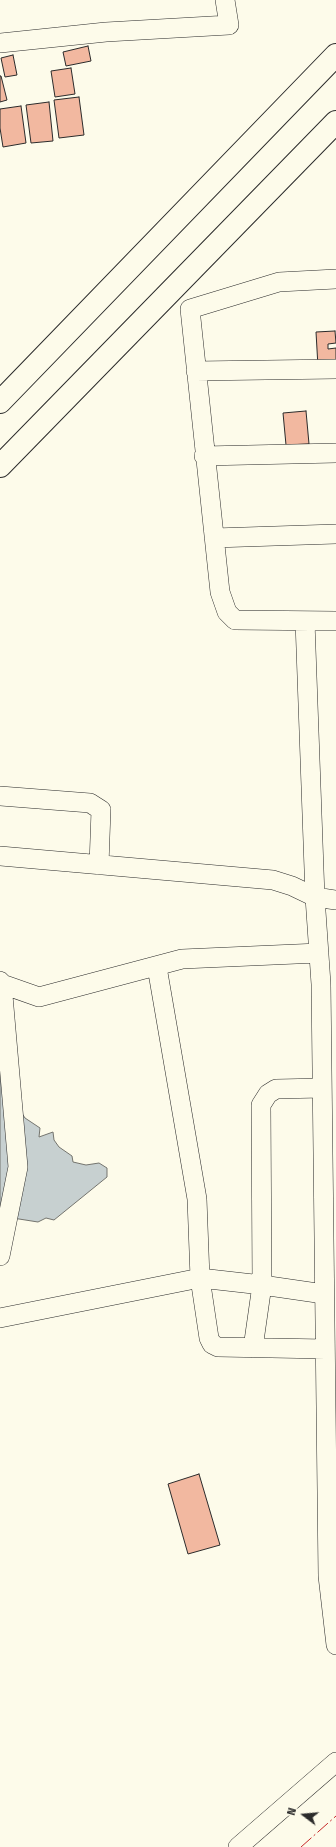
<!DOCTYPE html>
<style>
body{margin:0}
#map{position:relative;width:336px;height:1847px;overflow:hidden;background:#fdfbea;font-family:"Fira Sans",sans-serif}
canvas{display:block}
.north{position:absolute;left:284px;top:1795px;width:40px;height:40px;-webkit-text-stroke:3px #fdfbea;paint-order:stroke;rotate:286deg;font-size:11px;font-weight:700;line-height:16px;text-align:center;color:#2b2b2b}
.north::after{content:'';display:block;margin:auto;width:14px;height:18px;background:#2b2b2b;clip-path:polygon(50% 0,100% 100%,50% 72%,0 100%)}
</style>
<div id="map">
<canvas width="336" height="1847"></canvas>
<div class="north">N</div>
</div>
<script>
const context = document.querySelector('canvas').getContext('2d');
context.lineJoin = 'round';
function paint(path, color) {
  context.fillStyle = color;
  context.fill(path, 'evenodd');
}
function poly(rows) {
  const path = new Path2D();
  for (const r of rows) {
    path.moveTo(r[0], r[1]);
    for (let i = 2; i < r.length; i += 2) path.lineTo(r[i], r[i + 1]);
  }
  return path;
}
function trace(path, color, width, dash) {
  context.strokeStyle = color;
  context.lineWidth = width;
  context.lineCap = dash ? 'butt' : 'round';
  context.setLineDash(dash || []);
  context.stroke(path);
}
const water = poly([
 [0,1074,5,1078,17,1106,25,1118,40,1128,39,1137,53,1132,54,1140,59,1147,72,1156,73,1162,86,1165,99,1163,107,1168,107,1177,54,1220,46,1218,38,1222,0,1216,0,1074]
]);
paint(water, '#c7d0d0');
trace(water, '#74746e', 1);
const building = poly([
 [88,46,91,61,66,66,63,52,88,46],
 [13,55,17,75,5,77,1,58,13,55],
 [71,68,75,94,55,97,51,71,71,68],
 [0,76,1,76,7,100,0,102,0,76],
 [79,97,84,135,59,138,54,100,79,97],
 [49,102,53,141,31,143,26,105,49,102],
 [21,106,26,143,3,147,0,128,0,109,21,106],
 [335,331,336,343,328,344,328,349,336,348,336,366,318,367,316,332,335,331],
 [306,411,309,444,286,445,283,413,306,411],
 [199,1474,220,1545,188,1554,168,1484,199,1474]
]);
paint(building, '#f2b8a0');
trace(building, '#2b2b2b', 1);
const minor = poly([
 [0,43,106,32,229,25,225,0],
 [336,279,279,282,190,309,220,592,227,612,235,620,336,621],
 [196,371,336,369],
 [204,456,336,453],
 [214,538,336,534],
 [305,621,315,897,321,984,328,1576,336,1645],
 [0,796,90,803,101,810,99,865],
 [0,856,273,880,292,886,315,897,336,900],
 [157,967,197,1199,200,1278,209,1338,212,1344,218,1347,325,1349],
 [0,981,2,984,18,1167,0,1256],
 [2,984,39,997,182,959,319,953],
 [0,1318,200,1278,262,1285,324,1294],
 [253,1348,262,1285,261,1105,268,1094,276,1089,322,1088],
 [238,1847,336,1762]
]);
const primary = poly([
 [0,402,336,55],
 [0,466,336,122]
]);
trace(minor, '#2b2b2b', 20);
trace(primary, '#2b2b2b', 24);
trace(minor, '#fdfbea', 19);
trace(primary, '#fdfbea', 22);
trace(poly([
 [301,1847,336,1816]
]), '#c62828', 1, [14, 3, 2, 3]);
</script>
